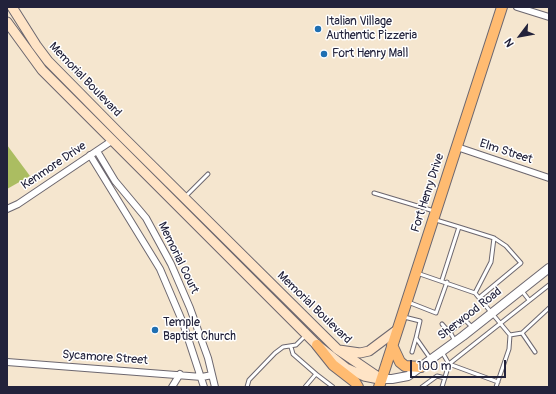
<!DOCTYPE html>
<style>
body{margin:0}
#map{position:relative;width:556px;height:394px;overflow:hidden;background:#f5e6cf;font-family:Pangolin,sans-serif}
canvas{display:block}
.frame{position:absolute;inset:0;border:8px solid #22223b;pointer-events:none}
.north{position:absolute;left:500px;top:16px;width:40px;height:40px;-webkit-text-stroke:3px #fff;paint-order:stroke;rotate:238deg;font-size:11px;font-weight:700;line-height:16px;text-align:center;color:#22223b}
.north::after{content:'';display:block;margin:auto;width:14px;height:18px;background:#22223b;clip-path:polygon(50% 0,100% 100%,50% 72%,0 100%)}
.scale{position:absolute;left:410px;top:360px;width:96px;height:18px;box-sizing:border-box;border:2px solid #22223b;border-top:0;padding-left:5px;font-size:12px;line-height:14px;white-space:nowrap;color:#22223b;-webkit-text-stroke:3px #fff;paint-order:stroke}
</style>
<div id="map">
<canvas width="556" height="394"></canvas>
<div class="frame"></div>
<div class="north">N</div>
<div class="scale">100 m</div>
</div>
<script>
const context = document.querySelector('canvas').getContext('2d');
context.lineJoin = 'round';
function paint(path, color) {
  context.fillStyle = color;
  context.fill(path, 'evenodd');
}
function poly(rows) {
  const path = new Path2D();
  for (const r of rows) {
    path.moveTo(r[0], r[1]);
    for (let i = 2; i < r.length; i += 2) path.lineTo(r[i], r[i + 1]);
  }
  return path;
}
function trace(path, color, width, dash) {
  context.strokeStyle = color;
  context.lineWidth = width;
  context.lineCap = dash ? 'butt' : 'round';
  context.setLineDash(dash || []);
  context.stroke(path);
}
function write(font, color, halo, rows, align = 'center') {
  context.font = font + ' Pangolin,sans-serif';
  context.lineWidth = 3;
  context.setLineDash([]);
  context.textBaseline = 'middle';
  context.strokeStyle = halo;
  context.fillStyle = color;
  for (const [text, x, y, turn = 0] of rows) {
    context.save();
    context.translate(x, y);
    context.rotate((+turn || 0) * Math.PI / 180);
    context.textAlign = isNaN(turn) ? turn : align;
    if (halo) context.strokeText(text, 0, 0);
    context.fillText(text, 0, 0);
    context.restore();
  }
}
paint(poly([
 [7,145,30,176,7,189]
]), '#abbd61');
const service = poly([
 [374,193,434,211],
 [185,197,208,174],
 [436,220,459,227],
 [417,273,475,293,510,335,509,349,496,387],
 [442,280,459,227,494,238,506,246,521,263,480,297],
 [522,291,529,300],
 [475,293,491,262,494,238],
 [408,302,436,313,447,282],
 [404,317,420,321,416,338,430,358],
 [442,324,449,332],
 [522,333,549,308],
 [510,335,522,333,535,352],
 [455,341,450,332,465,320,473,328],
 [291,347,293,354,316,374,305,387],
 [412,352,416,338],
 [316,374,333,387],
 [498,382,449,364,549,285],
 [247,387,249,380,275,353,283,347,296,345,306,335],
 [422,387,437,376,445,378],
 [442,387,449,364,442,352]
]);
const minor = poly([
 [517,7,549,17],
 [457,147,549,178],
 [97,151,115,181,146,218,171,264,190,308,208,358,215,387],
 [90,155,160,269,183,323,204,387],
 [7,209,18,204,113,140],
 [7,362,202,377,212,375],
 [172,387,180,374]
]);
const tertiary = poly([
 [381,379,392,379,408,376,463,336,549,268]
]);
const secondary = poly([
 [12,7,36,45,48,61,121,135,337,349,381,379],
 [7,22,42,70,317,345,346,368,364,376,379,379],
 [339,350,360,353,369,351,397,330]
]);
const primary = poly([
 [317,345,333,365,355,382,358,387],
 [392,345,400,362,405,366,421,367],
 [379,387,502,7]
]);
trace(service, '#6c676f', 5);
trace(minor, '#6c676f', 8);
trace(tertiary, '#6c676f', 10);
trace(secondary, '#6c676f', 11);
trace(primary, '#6c676f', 12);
trace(service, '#fff', 3);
trace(minor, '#fff', 6);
trace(tertiary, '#fff', 8);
trace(secondary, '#ffe4c6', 9);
trace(primary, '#ffbb71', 10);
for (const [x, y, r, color] of [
 [318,29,4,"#1f6fb2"],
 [324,54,4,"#1f6fb2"],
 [155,330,4,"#1f6fb2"]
]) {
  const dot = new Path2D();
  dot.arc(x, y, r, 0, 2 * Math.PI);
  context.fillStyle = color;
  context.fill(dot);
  trace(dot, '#fff', 1.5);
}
write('12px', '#22223b', '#fff', [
 ["Italian Village",326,22],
 ["Authentic Pizzeria",326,36],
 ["Fort Henry Mall",332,54],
 ["Temple",163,323],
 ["Baptist Church",163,337]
], 'left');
write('12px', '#22223b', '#fff', [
 ["Memorial Boulevard",85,80,46],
 ["Elm Street",506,152,18],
 ["Kenmore Drive",54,166,-34],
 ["Fort Henry Drive",428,193,-72],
 ["Memorial Court",178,258,64],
 ["Memorial Boulevard",314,308,44],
 ["Sherwood Road",470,314,-38],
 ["Sycamore Street",105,358,4]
]);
</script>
